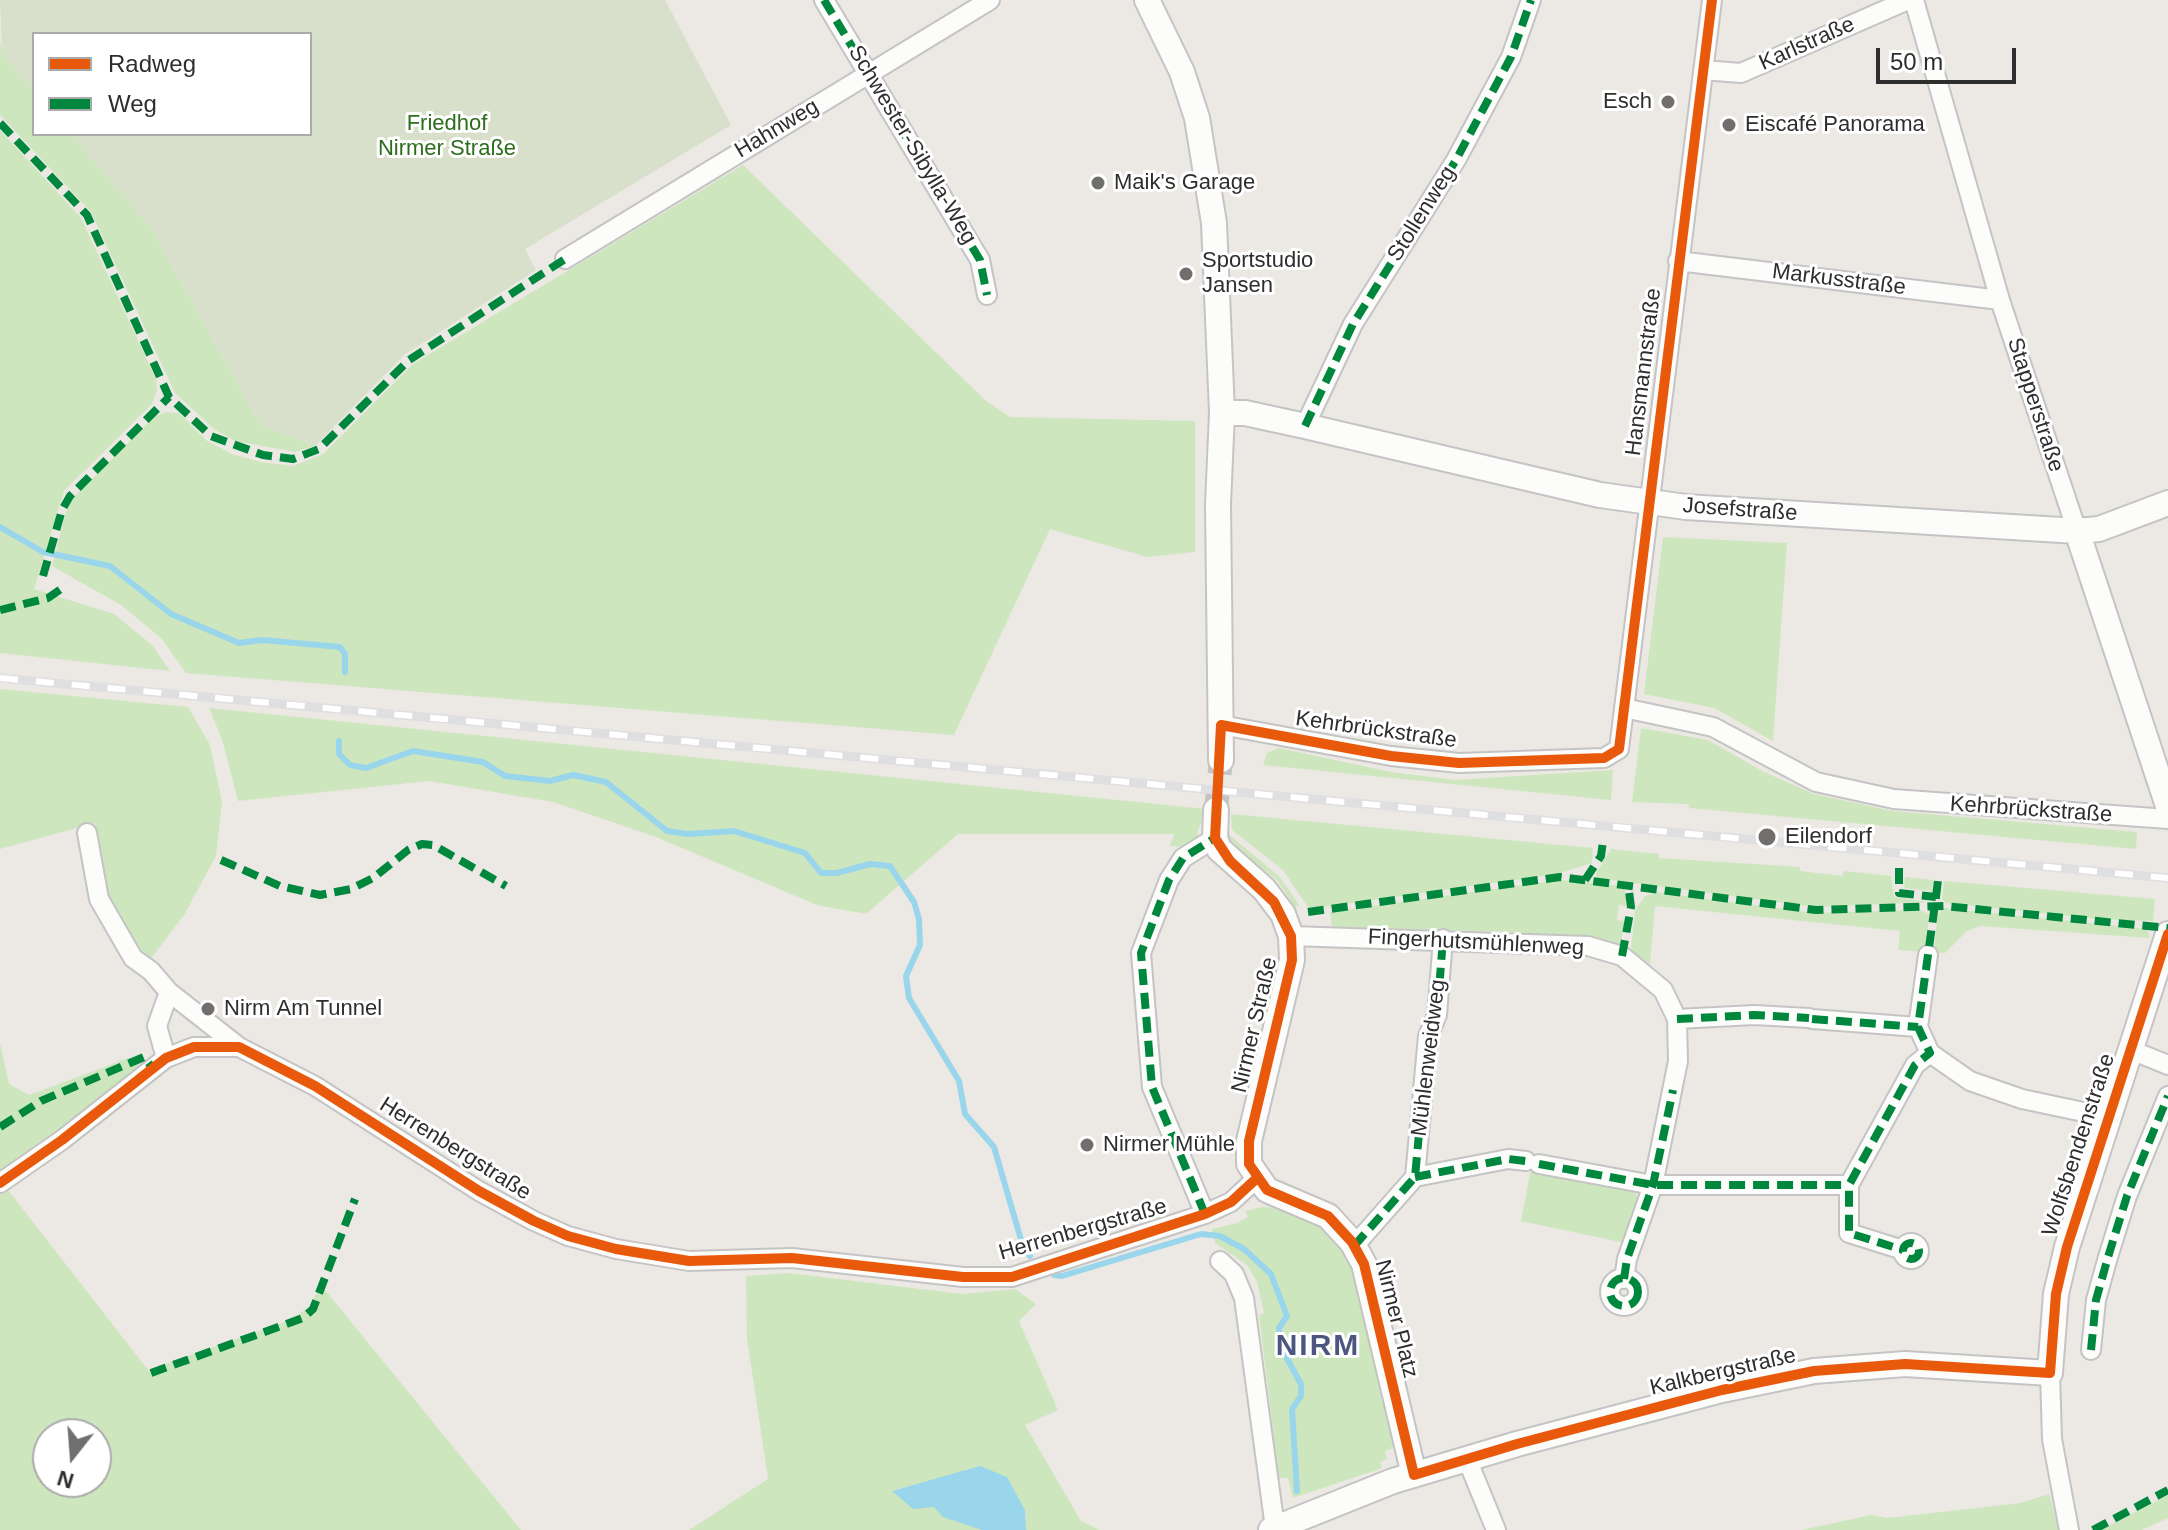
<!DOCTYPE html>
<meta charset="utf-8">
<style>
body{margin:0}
#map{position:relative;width:2168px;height:1530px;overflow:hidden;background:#ece8e4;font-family:Arial,sans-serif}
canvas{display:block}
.legend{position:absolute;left:32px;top:32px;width:280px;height:104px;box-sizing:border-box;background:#fff;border:2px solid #ababab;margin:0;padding:10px 14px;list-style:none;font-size:24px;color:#2e2e2e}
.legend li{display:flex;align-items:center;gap:16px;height:40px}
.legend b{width:40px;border:2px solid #ababab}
.north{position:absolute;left:32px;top:1418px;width:80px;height:80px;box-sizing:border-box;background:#fff;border:2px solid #ababab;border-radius:50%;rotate:197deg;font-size:22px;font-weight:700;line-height:32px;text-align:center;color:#2e2e2e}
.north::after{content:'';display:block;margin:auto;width:28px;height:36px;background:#706f6e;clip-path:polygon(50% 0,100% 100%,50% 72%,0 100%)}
.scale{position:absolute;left:1876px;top:48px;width:140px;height:36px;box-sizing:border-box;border:4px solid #2e2e2e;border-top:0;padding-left:10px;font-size:24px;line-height:28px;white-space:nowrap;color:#2e2e2e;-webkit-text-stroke:6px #fff;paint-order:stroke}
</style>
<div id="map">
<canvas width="2168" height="1530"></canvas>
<ul class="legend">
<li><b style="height:10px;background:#e8590c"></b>Radweg</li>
<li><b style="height:10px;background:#00873e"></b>Weg</li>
</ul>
<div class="north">N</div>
<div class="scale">50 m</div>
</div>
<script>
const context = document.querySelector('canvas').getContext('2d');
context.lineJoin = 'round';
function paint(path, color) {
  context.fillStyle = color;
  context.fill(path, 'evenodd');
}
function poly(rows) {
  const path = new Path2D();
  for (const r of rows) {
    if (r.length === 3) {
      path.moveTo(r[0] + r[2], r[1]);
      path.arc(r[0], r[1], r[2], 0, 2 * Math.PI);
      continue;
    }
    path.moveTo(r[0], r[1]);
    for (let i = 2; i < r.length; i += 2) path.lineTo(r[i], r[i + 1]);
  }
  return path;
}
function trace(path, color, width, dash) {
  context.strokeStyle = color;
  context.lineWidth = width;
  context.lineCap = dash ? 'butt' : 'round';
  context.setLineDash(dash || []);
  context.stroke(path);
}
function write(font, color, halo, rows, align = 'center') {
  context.font = font + ' Arial,sans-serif';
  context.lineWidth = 6;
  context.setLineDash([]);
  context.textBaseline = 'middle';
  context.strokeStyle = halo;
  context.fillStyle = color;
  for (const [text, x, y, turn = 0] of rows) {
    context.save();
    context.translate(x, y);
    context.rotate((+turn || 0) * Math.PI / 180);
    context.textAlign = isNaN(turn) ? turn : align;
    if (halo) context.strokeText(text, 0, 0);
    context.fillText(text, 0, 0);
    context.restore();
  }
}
paint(poly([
 [0,40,2,53,34,91,34,134,71,134,151,228,260,424,315,446,295,452,235,441,214,429,175,393,91,212,0,115],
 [0,130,81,218,156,379,157,390,152,404,64,491,34,589,114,614,152,645,170,671,0,653],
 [743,165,986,401,1010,417,1195,421,1195,552,1147,557,1050,529,954,735,186,673,162,639,121,605,52,566,66,512,74,497,155,416,167,412,179,413,207,441,232,454,261,462,293,466,323,454,413,364],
 [1663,537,1787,543,1773,741,1714,708,1644,694],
 [0,689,188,707,210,745,222,802,216,856,184,915,152,957,145,960,106,895,95,823,0,849],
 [209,708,1206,809,1205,815,1197,832,1199,839,1187,847,1170,846,1174,834,958,834,866,914,817,905,656,837,553,802,429,781,238,801,223,742],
 [1641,728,1708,740,1764,772,1814,794,1893,811,2137,832,2136,849,1689,808,1688,804,1632,802],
 [1279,748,1391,772,1455,780,1613,770,1611,800,1263,765,1267,753],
 [1231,814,1593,848,1592,863,1557,874,1309,909,1283,870,1232,830],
 [1226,832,1280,877,1299,905,1295,907,1277,880,1233,847],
 [1611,849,1659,854,1659,858,1800,867,1800,871,1842,876,1844,871,1891,876,1894,897,1929,902,1815,907,1597,878,1596,873],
 [1905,877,1933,880,1932,891,1904,888],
 [1560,880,1624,886,1627,906,1619,905,1617,920,1625,922,1620,945,1589,938,1513,932,1332,927,1330,912],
 [1944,881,2155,899,2153,921,2099,919,1946,903,1942,899],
 [1656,892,1814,913,1920,910,1929,914,1926,952,1898,950,1900,931,1655,906,1650,964,1631,951,1635,910,1645,896],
 [1943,908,2147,929,2150,938,1980,926,1967,931,1945,953,1934,953,1937,916],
 [0,1043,9,1084,29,1095,142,1053,141,1063,126,1080,0,1173],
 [1531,1169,1633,1190,1639,1199,1625,1243,1521,1221],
 [8,1190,148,1370,288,1321,311,1306,318,1288,325,1290,521,1530,0,1530,0,1194],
 [96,1434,96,1482,48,1482,48,1434],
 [1262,1207,1280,1208,1319,1225,1333,1236,1354,1268,1394,1448,1385,1451,1387,1459,1380,1462,1382,1468,1293,1498,1288,1478,1279,1478,1259,1315,1264,1313,1257,1282,1247,1265,1215,1243,1212,1229,1237,1223,1248,1217,1245,1211],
 [789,1273,962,1294,1015,1289,1036,1304,1019,1321,1058,1410,1025,1425,1081,1521,1100,1530,1026,1530,1025,1510,943,1478,893,1490,993,1530,689,1530,768,1479,747,1338,746,1276],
 [2049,1494,2059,1530,1802,1530,1871,1515,1887,1518,2021,1503],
 [2168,1495,2168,1518,2142,1530,2101,1530]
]), '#cee6be');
paint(poly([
 [0,0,665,0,731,125,525,249,536,270,404,355,315,446,260,424,151,228,71,134,310,134,310,34,34,34,34,91,2,53]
]), '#d8e0cc');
paint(poly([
 [980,1466,1007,1477,1025,1510,1026,1530,982,1530,943,1517,934,1507,913,1509,892,1491]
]), '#99d6ec');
trace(poly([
 [0,527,43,552,110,566,171,614,239,643,262,640,340,647,345,654,345,672],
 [339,741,339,754,350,765,366,768,413,751,483,762,505,776,550,781,573,775,606,782,667,831,688,834,734,831,805,853,821,873,837,873,870,864,890,866,914,902,919,919,920,945,906,976,909,998,959,1081,965,1114,994,1147,1024,1250,1030,1256],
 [1054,1275,1062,1276,1201,1234,1220,1236,1244,1249,1271,1274,1287,1316,1279,1328,1279,1344,1301,1384,1301,1396,1292,1409,1297,1491]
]), '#99d6ec', 6);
trace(poly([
 [1216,810,1221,760]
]), '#c6c3c0', 24, [24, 12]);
const street = poly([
 [824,0,980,260,987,295],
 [1914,0,2000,300,2077,531],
 [1703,70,1741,73,1908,0],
 [565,259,990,0],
 [1678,261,2000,300],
 [1305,426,1353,324,1456,160,1511,57,1531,0],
 [1624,708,1713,727,1816,782,1894,799,2168,819],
 [1221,725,1391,756,1459,763,1604,758,1619,749,1712,0],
 [87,833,99,899,133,958,151,971,169,992],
 [1291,936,1588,946,1622,956,1663,990,1677,1019,1678,1061,1653,1185,1627,1259,1624,1279],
 [1928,955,1918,1027,1930,1053,1970,1081,2022,1099,2107,1117],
 [1677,1019,1754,1015,1809,1018],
 [1812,1019,1918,1027],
 [2131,1050,2168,1065],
 [166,1058,157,1026,169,992,239,1047,315,1086,479,1191,534,1221,568,1236,616,1249,689,1261,792,1258,963,1277,1012,1277,1205,1214,1231,1202,1256,1179],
 [1539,1164,1653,1185,1849,1185],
 [1415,1177,1508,1159,1526,1161],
 [0,1183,62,1140,166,1058,194,1047,239,1047],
 [1205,1214,1152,1087,1141,953,1169,880,1183,858,1215,838],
 [1911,1251,8],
 [1354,1246,1415,1177,1428,1036,1437,1015,1443,939],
 [1903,1250,1849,1233,1849,1185,1915,1065,1930,1053],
 [1220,1261,1234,1274,1244,1298,1275,1528],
 [1624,1292,14],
 [2091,1350,2096,1300,2108,1257,2127,1196,2168,1096],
 [2050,1373,2052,1439,2069,1530],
 [1467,1459,1496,1530]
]);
const secondary = poly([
 [1147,0,1182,72,1197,118,1214,223,1222,413,1218,504,1221,760],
 [1222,413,1245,413,1305,426,1600,495,1686,507,2077,531,2099,529,2168,503],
 [2077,531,2168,806],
 [1216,810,1215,838,1219,849,1264,889,1283,914,1291,936,1292,960,1249,1141,1249,1164,1267,1190,1328,1216,1352,1242,1364,1264,1414,1475],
 [1271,1530,1393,1481,1517,1444,1722,1390,1814,1371,1905,1364,2050,1373,2056,1294,2067,1247,2168,934]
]);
trace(street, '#c5c4c5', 22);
trace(secondary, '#c5c4c5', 28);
trace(street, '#fcfcfb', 18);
trace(secondary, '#fcfcfb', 24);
const rail = poly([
 [0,678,2168,878]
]);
trace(rail, '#dfdfe1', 9);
trace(rail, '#fff', 6, [18]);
trace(poly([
 [824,0,980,260,987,295],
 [0,123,87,215,169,397,211,436,263,455,293,459,319,449,409,360,565,259],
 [1305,426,1353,324,1456,160,1511,57,1531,0],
 [43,576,62,510,70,496,169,397],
 [0,610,48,598,61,589],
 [221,860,280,886,320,895,351,889,373,878,408,850,422,844,433,845,506,886],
 [1899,868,1899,893,1936,897,1918,1027,1930,1053,1915,1065,1849,1185,1849,1233,1903,1250],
 [1585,880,1601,856,1603,841],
 [1936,897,1938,880],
 [1308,912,1560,877,1816,910,1944,906,2168,928],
 [1622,956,1631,907,1628,884],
 [1677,1019,1754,1015,1809,1018],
 [1812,1019,1918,1027],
 [0,1127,41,1101,144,1057,153,1069],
 [1539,1164,1653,1185,1849,1185],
 [1415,1177,1508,1159,1526,1161],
 [1205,1214,1152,1087,1141,953,1169,880,1183,858,1215,838],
 [1911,1251,8],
 [1354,1246,1415,1177,1428,1036,1437,1015,1443,939],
 [1624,1292,14],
 [1624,1279,1627,1259,1653,1185,1673,1090],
 [2091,1350,2096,1300,2108,1257,2127,1196,2168,1096],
 [151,1373,303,1318,313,1309,355,1199],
 [2093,1530,2168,1490]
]), '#00873e', 8, [16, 8]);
trace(poly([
 [1712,0,1619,749,1604,758,1459,763,1391,756,1221,725,1215,838,1230,861,1274,902,1291,936,1292,960,1249,1141,1249,1164,1267,1190,1328,1216,1352,1242,1364,1264,1414,1475,1517,1444,1722,1390,1814,1371,1905,1364,2050,1373,2056,1294,2067,1247,2168,934],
 [0,1183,62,1140,166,1058,194,1047,239,1047,315,1086,479,1191,534,1221,568,1236,616,1249,689,1261,792,1258,963,1277,1012,1277,1205,1214,1231,1202,1256,1179]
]), '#e8590c', 10);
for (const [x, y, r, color] of [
 [1668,102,8,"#706f6e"],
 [1729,125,8,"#706f6e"],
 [1098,183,8,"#706f6e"],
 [1186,274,8,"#706f6e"],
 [1767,837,10,"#706f6e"],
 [208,1009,8,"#706f6e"],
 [1087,1145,8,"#706f6e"]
]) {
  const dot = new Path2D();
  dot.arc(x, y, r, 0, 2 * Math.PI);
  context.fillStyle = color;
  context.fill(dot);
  trace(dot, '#fff', 3);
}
write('22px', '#2e2e2e', '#fff', [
 ["Karlstraße",1807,44,-24],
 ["Hahnweg",777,129,-31],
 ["Schwester-Sibylla-Weg",912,145,59],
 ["Stollenweg",1422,214,-58],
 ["Markusstraße",1839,280,7],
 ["Hansmannstraße",1644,372,-83],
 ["Stapperstraße",2035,405,72],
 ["Josefstraße",1740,510,4],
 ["Kehrbrückstraße",1376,730,8],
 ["Kehrbrückstraße",2031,810,4],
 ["Fingerhutsmühlenweg",1476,943,3],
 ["Nirmer Straße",1255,1025,-77],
 ["Mühlenweidweg",1429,1058,-83],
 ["Wolfsbendenstraße",2079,1145,-72],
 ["Herrenbergstraße",455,1149,32],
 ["Herrenbergstraße",1083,1230,-16],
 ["Nirmer Platz",1396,1319,76],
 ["Kalkbergstraße",1723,1372,-13]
]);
write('22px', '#2e2e2e', '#fff', [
 ["Esch",1652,102,"right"],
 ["Eiscafé Panorama",1745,125],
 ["Maik's Garage",1114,183],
 ["Sportstudio",1202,261],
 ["Jansen",1202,286],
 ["Eilendorf",1785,837],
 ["Nirm Am Tunnel",224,1009],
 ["Nirmer Mühle",1103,1145]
], 'left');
write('22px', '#2c6e1b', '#fff', [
 ["Friedhof",447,124],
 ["Nirmer Straße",447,149]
]);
context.letterSpacing = '2px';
write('bold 30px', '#4d5680', '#fff', [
 ["NIRM",1318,1347]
]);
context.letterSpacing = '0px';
</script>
